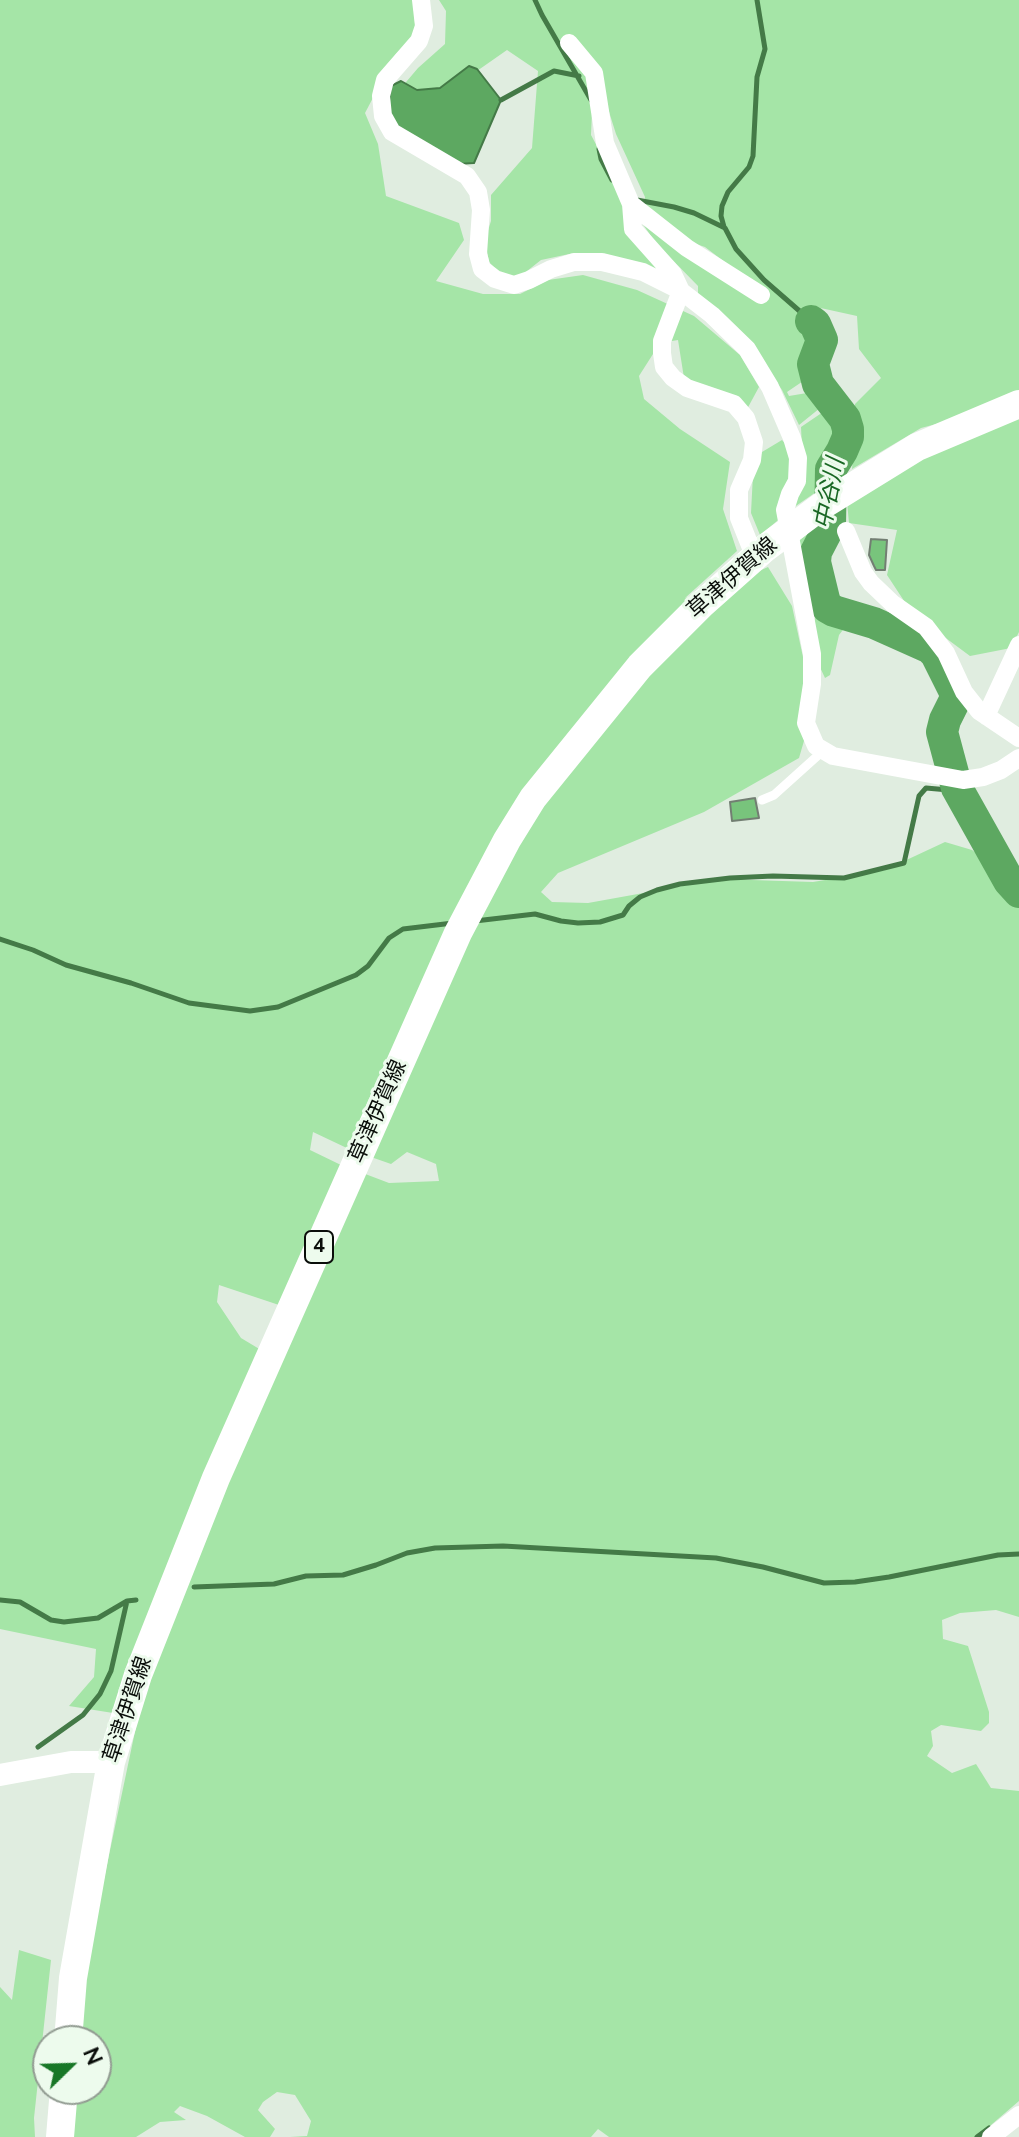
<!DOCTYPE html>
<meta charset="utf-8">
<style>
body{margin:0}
#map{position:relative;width:1019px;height:2137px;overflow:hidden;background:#e0ede0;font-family:"Nunito Sans",sans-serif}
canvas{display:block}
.north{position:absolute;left:32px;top:2025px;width:80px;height:80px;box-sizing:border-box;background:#edfbed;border:2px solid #929c92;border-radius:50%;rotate:67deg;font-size:22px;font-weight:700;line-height:32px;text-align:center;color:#0a0e0a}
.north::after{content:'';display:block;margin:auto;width:28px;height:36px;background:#187727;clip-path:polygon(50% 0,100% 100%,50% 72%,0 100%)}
</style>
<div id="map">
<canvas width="1019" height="2137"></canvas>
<div class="north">N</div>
</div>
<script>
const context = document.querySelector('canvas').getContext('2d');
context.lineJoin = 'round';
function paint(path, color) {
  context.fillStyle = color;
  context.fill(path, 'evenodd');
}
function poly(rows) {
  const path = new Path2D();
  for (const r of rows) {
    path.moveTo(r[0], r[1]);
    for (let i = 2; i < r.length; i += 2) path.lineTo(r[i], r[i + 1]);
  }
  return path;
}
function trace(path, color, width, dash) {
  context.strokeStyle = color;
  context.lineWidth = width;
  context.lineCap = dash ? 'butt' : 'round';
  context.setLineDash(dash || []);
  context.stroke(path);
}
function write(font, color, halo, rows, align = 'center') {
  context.font = font + ' "Nunito Sans","Noto Sans JP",sans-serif';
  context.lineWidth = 6;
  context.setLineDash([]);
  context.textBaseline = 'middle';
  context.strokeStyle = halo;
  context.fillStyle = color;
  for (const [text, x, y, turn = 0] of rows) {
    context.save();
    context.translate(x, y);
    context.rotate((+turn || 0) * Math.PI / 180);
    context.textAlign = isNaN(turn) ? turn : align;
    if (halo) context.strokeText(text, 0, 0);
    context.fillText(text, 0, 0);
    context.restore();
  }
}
paint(poly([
 [0,0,413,0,416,35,396,54,365,113,378,144,386,196,459,223,464,240,436,281,483,294,520,294,548,280,583,275,637,290,694,316,740,355,759,387,746,411,684,378,678,340,660,343,639,376,644,399,680,429,730,462,723,509,737,551,685,598,730,584,768,567,792,606,806,671,806,734,799,758,704,812,558,873,541,892,552,902,588,903,721,879,813,882,885,870,945,842,972,850,1019,886,1019,1617,996,1610,960,1613,942,1620,943,1639,968,1646,989,1712,989,1723,981,1731,941,1725,931,1731,933,1746,927,1756,952,1773,976,1764,991,1788,1019,1791,1019,2101,977,2137,609,2137,598,2129,591,2137,290,2137,307,2136,311,2121,295,2095,277,2092,263,2102,258,2110,275,2129,270,2137,245,2137,207,2116,180,2106,174,2112,186,2120,160,2122,136,2137,72,2137,74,2089,96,2089,96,2041,77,2041,80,1993,137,1722,113,1713,69,1706,94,1677,96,1649,0,1629],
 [313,1132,351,1150,391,1164,407,1152,436,1164,439,1181,389,1183,360,1172,261,1350,241,1338,217,1302,219,1285,279,1305,341,1165,310,1150],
 [439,0,1019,0,1019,632,1011,648,970,656,912,613,887,575,897,530,849,523,847,502,963,417,921,428,852,469,855,434,855,404,881,378,859,349,857,316,816,307,820,343,810,349,815,373,787,392,789,396,819,391,825,404,799,425,782,390,750,342,698,298,698,286,655,242,636,214,764,292,705,247,675,237,644,208,645,197,616,134,594,64,591,135,668,279,604,254,574,253,541,260,522,275,505,279,489,262,485,240,491,221,491,195,532,148,538,71,507,50,434,101,401,88,418,68,445,44,446,11],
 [826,410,832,423,837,448,829,463,822,488,790,510,803,471,801,427],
 [782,440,791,450,792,470,786,490,778,503,782,517,760,535,751,513,753,474,762,452],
 [821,523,823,574,830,603,849,622,839,635,830,675,825,678,818,663,813,628,816,612,805,583,795,544],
 [19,1950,51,1960,34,2118,35,2137,0,2137,0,1987,12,2000]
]), '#a5e5a7');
const water = poly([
 [469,66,477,69,501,100,474,163,457,164,395,126,387,116,391,86,401,81,417,90,440,88,469,66]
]);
paint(water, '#5da861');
trace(water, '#447a47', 2);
trace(poly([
 [535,0,542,15,591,100],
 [501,100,554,71,579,76],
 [599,149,601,159,612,180],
 [637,200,674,207,694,213,725,228,736,249,764,280,811,321],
 [724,227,721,216,722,206,728,192,749,167,753,156,757,77,765,49,757,0],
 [475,921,535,914,561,921,578,923,600,922,623,915,629,906,640,897,657,890,680,884,730,878,773,876,844,878,904,863,919,796,926,788,960,791],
 [0,939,33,950,66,965,131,983,189,1003,250,1011,278,1007,356,975,368,966,389,938,403,929,453,923],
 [194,1587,274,1584,306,1576,343,1575,376,1565,407,1553,435,1548,503,1546,716,1558,763,1567,824,1583,855,1582,889,1577,998,1555,1019,1554],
 [0,1600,20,1602,51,1620,64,1622,98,1618,127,1601,136,1600],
 [38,1747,83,1715,100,1694,111,1671,127,1601],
 [977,2137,989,2128]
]), '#447a47', 5);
trace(poly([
 [811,321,815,324,822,340,813,364,818,384,845,419,848,429,848,437,842,451,831,469,830,525,816,552,815,562,824,599,827,607,834,611,874,623,930,648,936,654,957,696,945,720,942,732,957,788,1009,881,1019,892]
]), '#5da861', 32);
const building = poly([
 [871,539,887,540,885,570,876,570,874,566,869,555,871,539],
 [755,798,759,818,732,821,730,802,755,798]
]);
paint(building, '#78c47c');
trace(building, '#727e72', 2);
trace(poly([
 [762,800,774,795,824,750]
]), '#fff', 9);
trace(poly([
 [421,0,424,26,419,41,385,80,381,96,383,116,392,132,467,176,478,192,481,210,478,254,482,269,495,279,514,285,529,280,551,269,574,262,602,262,643,272,681,291,712,315,747,349,770,387,792,438,798,458,797,481,790,494,785,510,812,654,812,684,806,723,816,746,833,756,963,780,983,777,1001,770,1019,758],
 [569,43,594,73,605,143,631,204,633,229,673,274,681,291,662,341,662,353,664,367,673,378,687,388,734,404,746,418,754,442,752,460,739,490,739,518,755,558],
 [631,204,687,248,761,295],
 [846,531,863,572,871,583,893,604,926,627,946,653,964,692,979,711,1019,738],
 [986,716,1019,645],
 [991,2137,1019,2115]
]), '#fff', 18);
trace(poly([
 [0,1775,71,1762,111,1762]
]), '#fff', 22);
trace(poly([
 [68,2041,73,1978,111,1762,138,1675,216,1478,458,933,507,840,533,798,640,666,701,605,764,549,823,505,917,447,1019,404],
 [60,2137,64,2089]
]), '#fff', 28);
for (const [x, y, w] of [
 [319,1247,28]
]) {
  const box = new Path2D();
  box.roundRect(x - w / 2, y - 16, w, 32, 6);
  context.fillStyle = '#edfbed';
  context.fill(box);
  trace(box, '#0a0e0a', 2);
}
write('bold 20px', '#0a0e0a', null, [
 ["4",319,1247]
]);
write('22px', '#0a0e0a', '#edfbed', [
 ["草津伊賀線",733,579,-41],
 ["草津伊賀線",379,1112,-66],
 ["草津伊賀線",129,1710,-72]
]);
write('italic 24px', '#1a6825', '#edfbed', [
 ["中谷川",831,494,-79]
]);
</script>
